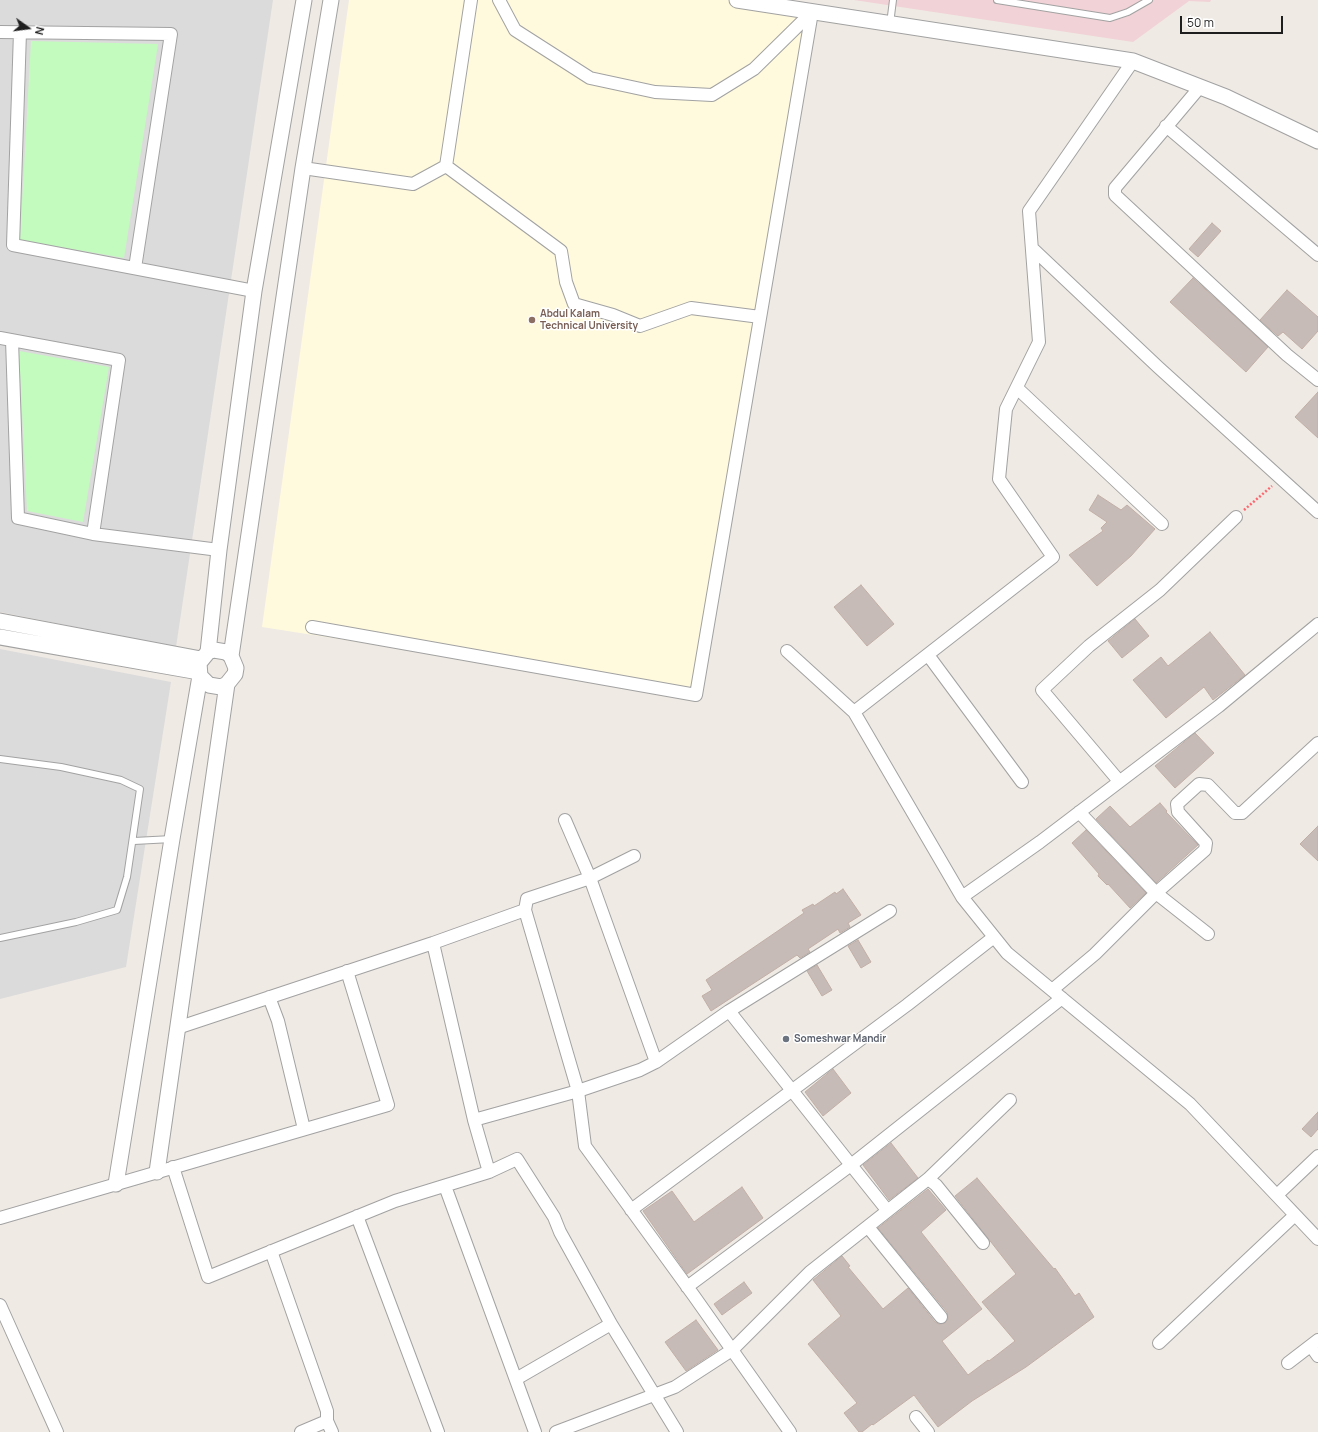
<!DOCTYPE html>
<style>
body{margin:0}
#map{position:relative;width:1318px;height:1432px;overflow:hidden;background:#efeae4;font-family:Manrope,sans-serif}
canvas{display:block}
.north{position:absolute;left:8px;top:8px;width:40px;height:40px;-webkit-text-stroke:3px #fff;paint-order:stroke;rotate:104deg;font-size:11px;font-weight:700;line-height:16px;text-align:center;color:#1e1e1e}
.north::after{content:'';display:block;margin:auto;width:14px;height:18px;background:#1e1e1e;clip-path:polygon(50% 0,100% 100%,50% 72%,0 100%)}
.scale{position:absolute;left:1180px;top:16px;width:103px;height:18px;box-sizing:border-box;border:2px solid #1e1e1e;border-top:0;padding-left:5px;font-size:12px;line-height:14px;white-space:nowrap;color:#1e1e1e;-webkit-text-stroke:3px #fff;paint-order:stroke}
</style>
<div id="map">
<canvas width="1318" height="1432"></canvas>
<div class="north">N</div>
<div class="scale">50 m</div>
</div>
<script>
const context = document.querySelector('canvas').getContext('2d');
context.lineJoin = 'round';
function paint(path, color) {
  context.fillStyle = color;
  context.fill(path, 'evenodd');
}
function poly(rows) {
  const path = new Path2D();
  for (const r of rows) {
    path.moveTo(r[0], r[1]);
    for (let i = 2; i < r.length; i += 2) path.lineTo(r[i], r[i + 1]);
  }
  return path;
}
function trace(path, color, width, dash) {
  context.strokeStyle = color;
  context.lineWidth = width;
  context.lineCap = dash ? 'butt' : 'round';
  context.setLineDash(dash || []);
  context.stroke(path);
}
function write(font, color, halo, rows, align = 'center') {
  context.font = font + ' Manrope,sans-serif';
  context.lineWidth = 3;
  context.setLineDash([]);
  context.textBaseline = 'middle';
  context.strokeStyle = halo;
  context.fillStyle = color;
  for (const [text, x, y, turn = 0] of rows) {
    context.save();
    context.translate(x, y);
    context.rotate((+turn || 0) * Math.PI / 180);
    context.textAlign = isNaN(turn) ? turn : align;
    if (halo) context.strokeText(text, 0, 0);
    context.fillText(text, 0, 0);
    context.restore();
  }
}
paint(poly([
 [0,0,273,0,176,647,0,612],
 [0,649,171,682,126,967,0,999]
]), '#dcdbdb');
paint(poly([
 [854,0,1211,0,1210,2,1189,1,1133,42]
]), '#f1d2d6');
paint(poly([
 [349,0,740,0,812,12,696,695,262,627]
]), '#fffadd');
paint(poly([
 [31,41,158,44,124,258,20,240],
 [19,351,109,367,83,522,27,511]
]), '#c3fbbf');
const building = poly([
 [1212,223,1221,231,1198,257,1189,249,1212,223],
 [1193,278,1268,347,1246,372,1170,302,1193,278],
 [1287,290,1318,317,1318,331,1302,349,1283,332,1278,336,1260,320,1287,290],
 [1318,392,1318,438,1295,417,1318,392],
 [1098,495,1121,510,1127,505,1155,529,1131,556,1097,586,1069,555,1103,531,1101,528,1107,522,1089,510,1098,495],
 [861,585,894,624,867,646,834,607,861,585],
 [1135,619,1149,636,1122,658,1108,641,1135,619],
 [1210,632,1245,675,1213,700,1204,687,1166,718,1133,680,1161,657,1168,666,1210,632],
 [1195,733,1214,753,1175,788,1155,766,1195,733],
 [1160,803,1167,811,1166,812,1198,845,1156,883,1096,819,1110,806,1130,827,1160,803],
 [1318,826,1318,861,1300,844,1318,826],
 [1086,830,1146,893,1130,908,1108,884,1107,885,1098,876,1099,874,1072,843,1086,830],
 [843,889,861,915,848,923,850,927,840,933,838,929,808,949,810,952,800,958,797,955,711,1011,702,996,712,990,706,980,804,913,802,910,813,904,814,906,835,892,836,894,843,889],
 [858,940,871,962,861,968,848,946,858,940],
 [817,965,832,990,822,996,807,971,817,965],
 [833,1069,851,1093,823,1116,805,1092,833,1069],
 [1318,1112,1318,1129,1311,1137,1302,1129,1318,1112],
 [891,1143,918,1178,889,1200,863,1165,891,1143],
 [977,1178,1054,1269,1055,1268,1075,1296,1079,1293,1094,1317,1026,1367,972,1401,938,1427,914,1395,873,1425,872,1424,862,1432,859,1432,844,1413,857,1403,808,1344,841,1316,813,1280,842,1256,850,1266,848,1267,883,1309,908,1288,935,1322,939,1324,945,1323,948,1319,947,1312,878,1228,928,1189,946,1210,921,1232,982,1309,942,1341,968,1375,988,1360,989,1361,1015,1341,982,1302,1016,1274,955,1196,977,1178],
 [742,1187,763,1218,687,1274,643,1211,672,1191,694,1222,742,1187],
 [744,1282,752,1293,722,1315,714,1304,744,1282],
 [696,1320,718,1350,686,1371,665,1342,696,1320]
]);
paint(building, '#c7bbb7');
trace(building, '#c1aea6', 1);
const service = poly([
 [997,0,1110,18,1128,12,1149,0],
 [890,24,893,0],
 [0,759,61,767,121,780,140,789,127,877,117,910,76,922,0,938],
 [134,841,172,839]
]);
const minor = poly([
 [499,0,515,30,590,78,655,92,712,95,754,69,812,12],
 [0,32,171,34,135,268],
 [20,32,13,245,254,291],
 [1133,61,1029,211,1039,342,1006,409,999,479,1053,557,854,712,962,897,1007,953,1190,1104,1318,1239],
 [1200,87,1115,188,1115,195,1287,355,1318,380],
 [1166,126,1318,255],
 [446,166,471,0],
 [303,168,413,184,446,166,561,251,566,282,574,304,613,315,640,326,691,308,760,317],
 [1032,248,1158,367,1318,512],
 [0,338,119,360,93,534],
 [12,340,18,518,93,534,219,550],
 [1017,388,1162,524],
 [312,627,696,695,812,12],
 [787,651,854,712],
 [928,655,1022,782],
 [1119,781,1042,690,1089,646,1160,590,1236,517],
 [1079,812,1156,893,1208,934],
 [565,820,590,878,634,856],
 [962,897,1040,842,1219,706,1318,624],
 [433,943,474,1120],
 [1052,990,1095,954,1156,893,1205,850,1206,843,1178,812,1177,804,1199,784,1208,785,1235,813,1242,813,1318,743],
 [269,997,278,1021,304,1129],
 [177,1028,433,943,525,910],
 [656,1062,590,878,527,899,525,910,578,1091,585,1146,694,1296,790,1432],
 [173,1167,208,1277,395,1201,489,1172,517,1159,554,1217,560,1232,611,1324,677,1432],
 [489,1172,474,1120,578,1091,640,1070,656,1062,729,1011,890,911],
 [928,1179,936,1185,983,1243],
 [445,1186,535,1432],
 [1277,1195,1318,1156],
 [631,1210,907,1005,994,937],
 [887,1210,851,1165,1062,998],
 [357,1216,438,1432],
 [0,1218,388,1105,347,971],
 [868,1227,941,1317],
 [271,1251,327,1411,327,1421,332,1432],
 [687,1287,851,1165,729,1011],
 [0,1305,57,1432],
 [1159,1343,1295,1215],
 [1311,1346,1318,1356],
 [1288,1363,1318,1340],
 [516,1379,611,1324],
 [916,1417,928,1432],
 [301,1432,327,1421],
 [556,1432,675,1387,732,1350,810,1272,928,1179,1010,1100]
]);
const tertiary = poly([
 [737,0,1133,61,1226,97,1318,141],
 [0,621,201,659],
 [0,637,199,672],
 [208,652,219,550,254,291,304,0],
 [231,656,303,168,331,0],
 [157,1172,227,684,235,674,236,668,231,656,226,652,214,650,208,652,199,663,200,676,209,685,221,687,227,684],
 [116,1184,172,839,200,676]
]);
trace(service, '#a2a2a2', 8);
trace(minor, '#a2a2a2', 14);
trace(tertiary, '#a2a2a2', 17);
trace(poly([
 [1244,510,1272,486]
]), '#fd666e', 2.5, [2, 2]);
trace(service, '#fff', 6);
trace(minor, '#fff', 12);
trace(tertiary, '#fff', 15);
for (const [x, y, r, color] of [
 [532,320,4,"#8d6e63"],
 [786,1039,4,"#6b7280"]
]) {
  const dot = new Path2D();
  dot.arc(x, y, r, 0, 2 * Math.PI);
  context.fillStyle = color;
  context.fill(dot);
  trace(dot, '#fff', 1.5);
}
write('bold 10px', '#785e54', '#fff', [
 ["Abdul Kalam",540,314],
 ["Technical University",540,326]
], 'left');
write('bold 10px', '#5b616d', '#fff', [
 ["Someshwar Mandir",794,1039]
], 'left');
</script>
